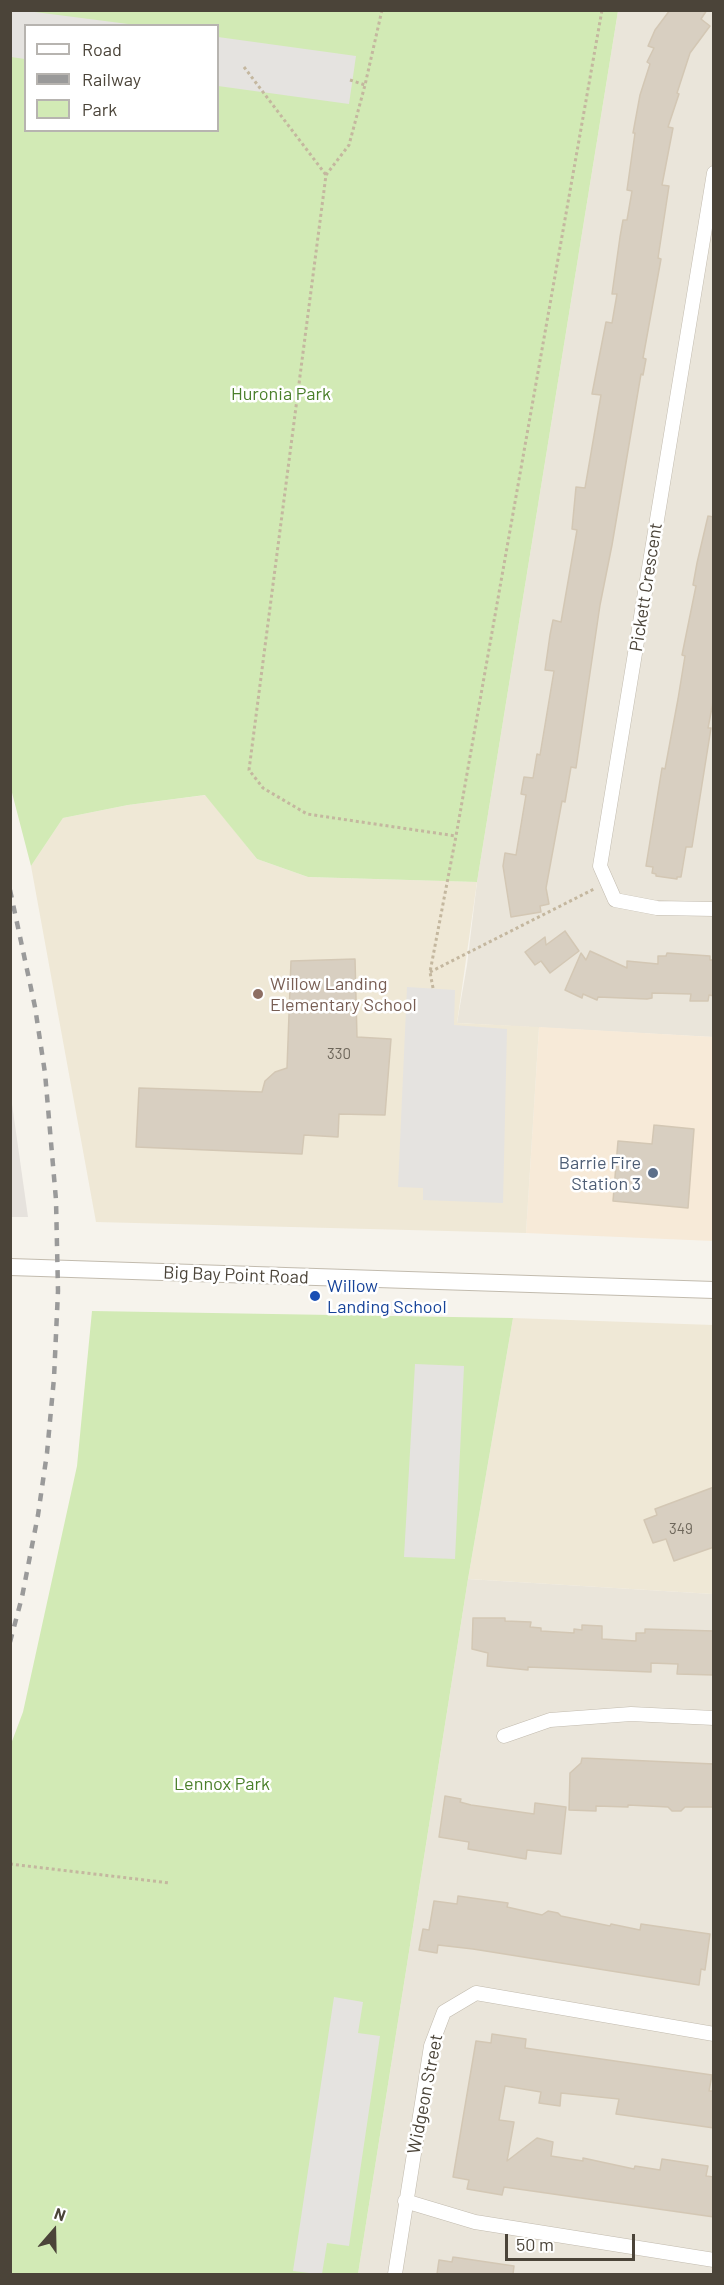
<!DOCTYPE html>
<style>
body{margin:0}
#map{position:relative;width:724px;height:2285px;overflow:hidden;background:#f6f3ec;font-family:Barlow,sans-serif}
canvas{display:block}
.frame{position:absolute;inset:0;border:12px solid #4b4439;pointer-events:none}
.legend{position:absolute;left:24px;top:24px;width:195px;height:108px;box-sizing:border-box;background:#fff;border:2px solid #b7b4b0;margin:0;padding:8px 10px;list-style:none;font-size:18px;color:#4b4439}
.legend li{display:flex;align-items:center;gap:12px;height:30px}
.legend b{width:30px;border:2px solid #b7b4b0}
.north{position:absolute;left:24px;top:2201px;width:60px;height:60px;-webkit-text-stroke:4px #fff;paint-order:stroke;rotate:20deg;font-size:16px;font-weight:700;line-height:24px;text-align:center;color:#4b4439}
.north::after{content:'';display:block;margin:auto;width:21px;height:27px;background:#4b4439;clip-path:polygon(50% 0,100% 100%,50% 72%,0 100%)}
.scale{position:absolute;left:505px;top:2234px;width:130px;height:27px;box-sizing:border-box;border:3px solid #4b4439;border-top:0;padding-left:8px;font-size:18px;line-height:21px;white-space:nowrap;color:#4b4439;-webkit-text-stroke:4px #fff;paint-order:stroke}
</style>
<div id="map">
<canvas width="724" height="2285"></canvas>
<div class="frame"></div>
<ul class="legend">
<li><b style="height:8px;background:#fff"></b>Road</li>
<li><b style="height:8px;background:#9a9a9a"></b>Railway</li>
<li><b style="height:16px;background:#d2eab5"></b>Park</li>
</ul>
<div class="north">N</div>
<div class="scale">50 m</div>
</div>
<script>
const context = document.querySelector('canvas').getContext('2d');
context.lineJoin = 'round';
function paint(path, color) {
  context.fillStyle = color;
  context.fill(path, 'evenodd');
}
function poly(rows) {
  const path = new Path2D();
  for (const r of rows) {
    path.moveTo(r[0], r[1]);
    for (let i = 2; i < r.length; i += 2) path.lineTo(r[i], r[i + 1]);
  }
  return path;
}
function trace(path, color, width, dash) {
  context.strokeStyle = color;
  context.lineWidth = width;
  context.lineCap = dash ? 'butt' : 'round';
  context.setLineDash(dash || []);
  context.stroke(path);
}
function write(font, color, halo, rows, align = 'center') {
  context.font = font + ' Barlow,sans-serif';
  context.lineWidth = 5;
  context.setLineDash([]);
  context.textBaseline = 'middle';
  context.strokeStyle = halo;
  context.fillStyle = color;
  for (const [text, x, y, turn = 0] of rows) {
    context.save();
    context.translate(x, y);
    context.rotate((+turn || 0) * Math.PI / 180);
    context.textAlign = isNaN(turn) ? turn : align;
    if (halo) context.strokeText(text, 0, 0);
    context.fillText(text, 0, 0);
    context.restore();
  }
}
paint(poly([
 [618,11,713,11,713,1037,457,1023,467,965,477,882],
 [468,1579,713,1594,713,2274,358,2274]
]), '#eae5da');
paint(poly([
 [539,1027,713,1037,713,1241,526,1233]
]), '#f7ead8');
paint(poly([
 [10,1097,11,1097,28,1217,11,1217]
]), '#e6e2dd');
paint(poly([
 [206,795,257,859,308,877,477,882,457,1023,539,1027,526,1233,96,1222,31,866,63,818,128,805],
 [513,1318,713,1325,713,1594,468,1579]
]), '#efe8d6');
paint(poly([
 [10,11,618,11,477,882,308,877,257,859,205,795,128,805,63,818,31,866,10,785],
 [26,26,218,26,218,130,26,130],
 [92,1311,513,1318,468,1579,358,2274,11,2274,11,1744,23,1712,77,1466]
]), '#d2eab5');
paint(poly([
 [11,10,27,11,136,25,26,26,25,59,11,57],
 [218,37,356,56,349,104,218,86],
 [407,987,455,990,454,1025,507,1029,503,1203,423,1200,423,1188,398,1187],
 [415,1364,464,1366,455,1559,404,1557],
 [334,1997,363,2002,358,2033,380,2036,349,2246,327,2243,322,2274,317,2274,293,2271]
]), '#e5e3e0');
const building = poly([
 [670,10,707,10,701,19,710,26,690,53,677,93,679,94,668,127,673,128,662,185,669,186,658,258,661,259,643,358,646,359,643,375,641,374,612,545,600,605,576,768,571,767,565,802,562,801,546,888,549,904,540,906,541,912,511,917,503,866,505,853,516,855,526,795,521,794,524,777,533,778,537,754,540,755,554,671,545,670,550,635,553,620,561,622,577,530,572,529,576,487,585,488,601,395,592,394,606,322,612,323,617,294,612,294,620,237,623,220,627,220,632,191,627,190,635,133,633,133,640,95,650,64,647,62,654,48,648,46,655,30,670,10],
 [708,516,714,517,714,697,708,728,711,728,692,847,686,847,681,877,677,877,677,879,656,876,656,874,652,873,653,867,646,866,662,768,665,769,678,699,685,656,682,655,696,586,693,585,697,563,708,516],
 [565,931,579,951,550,973,541,961,535,965,525,952,545,937,546,945,565,931],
 [590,951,627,968,627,961,658,964,658,956,666,956,667,953,710,956,710,960,714,960,714,996,709,995,708,1001,690,1001,691,994,652,993,652,998,647,999,598,997,597,1000,583,994,582,998,565,990,581,953,586,960,590,951],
 [355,959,357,1037,391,1039,385,1115,339,1114,338,1137,304,1135,302,1154,136,1147,139,1088,262,1092,265,1081,275,1072,287,1068,291,961,355,959],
 [654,1125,694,1129,688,1208,613,1201,618,1141,652,1144,654,1125],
 [714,1487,714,1547,674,1561,666,1539,653,1543,644,1520,657,1515,655,1509,714,1487],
 [473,1618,505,1618,505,1621,531,1622,530,1627,541,1628,541,1631,574,1633,574,1629,582,1630,582,1625,602,1626,602,1639,636,1641,636,1633,645,1633,645,1629,714,1631,714,1675,677,1674,678,1664,651,1663,651,1672,528,1667,528,1670,487,1666,488,1653,472,1649,473,1618],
 [582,1758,714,1764,714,1807,685,1807,681,1811,672,1811,668,1807,628,1805,628,1807,596,1806,596,1811,569,1810,570,1773,581,1763,582,1758],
 [445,1796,461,1799,460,1802,471,1805,534,1814,535,1803,566,1807,561,1854,527,1850,526,1859,468,1849,469,1842,439,1837,445,1796],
 [458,1896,508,1903,507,1907,542,1915,548,1911,558,1913,561,1916,610,1926,611,1924,640,1930,641,1924,710,1934,705,1970,701,1969,699,1985,473,1949,438,1945,437,1953,419,1950,423,1929,429,1930,434,1901,457,1904,458,1896],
 [492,2034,526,2039,525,2048,712,2075,709,2091,714,2091,714,2128,616,2114,619,2099,561,2093,560,2106,539,2103,541,2092,505,2086,499,2120,514,2122,507,2161,537,2138,553,2142,551,2156,583,2161,583,2158,634,2169,635,2166,660,2170,662,2159,708,2166,706,2176,714,2177,714,2217,504,2187,502,2195,467,2189,469,2180,453,2177,476,2041,491,2043,492,2034],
 [453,2257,514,2266,513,2274,437,2274,439,2260,452,2262,453,2257]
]);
paint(building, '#d8cfc1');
trace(building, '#d3c7b4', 1.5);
const minor = poly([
 [714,173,600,866,615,900,657,908,714,909],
 [504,1736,550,1720,631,1714,714,1718],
 [405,2201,475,2222,714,2260],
 [395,2274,431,2046,444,2012,476,1993,714,2034]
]);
const tertiary = poly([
 [10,1267,714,1290]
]);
trace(minor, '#c2bbae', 15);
trace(tertiary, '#c2bbae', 18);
trace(poly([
 [382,10,365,85,349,145,326,175,249,770,263,788,307,814,456,836],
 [244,67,326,175],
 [350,80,365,85],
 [430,972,594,889],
 [433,988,430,972,456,836,602,10],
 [10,1864,170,1883]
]), '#c4b79f', 3, [3, 3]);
trace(minor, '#fff', 14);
trace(tertiary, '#fff', 16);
trace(poly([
 [10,890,35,1007,45,1073,56,1200,58,1291,54,1378,47,1453,38,1515,22,1597,10,1642]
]), '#9a9a9a', 4.5, [8, 8]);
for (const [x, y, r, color] of [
 [258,994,6,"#8d6e63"],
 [653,1173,6,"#5c6f8a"],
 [315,1296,6,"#1a4fb4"]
]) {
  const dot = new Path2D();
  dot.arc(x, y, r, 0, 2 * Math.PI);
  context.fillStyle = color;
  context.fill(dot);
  trace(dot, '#fff', 2);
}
write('15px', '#6e675b', null, [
 ["330",339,1054],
 ["349",681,1529]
]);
write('18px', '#4a7f2a', '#fff', [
 ["Huronia Park",281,394],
 ["Lennox Park",222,1784]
]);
write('18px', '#4b4439', '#fff', [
 ["Pickett Crescent",646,587,-81],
 ["Big Bay Point Road",236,1275,2],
 ["Widgeon Street",425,2094,-79]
]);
write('18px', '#785e54', '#fff', [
 ["Willow Landing",270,984],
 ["Elementary School",270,1005]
], 'left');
write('18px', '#4e5e75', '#fff', [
 ["Barrie Fire",641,1163],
 ["Station 3",641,1184]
], 'right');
write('18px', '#164399', '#fff', [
 ["Willow",327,1286],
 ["Landing School",327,1307]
], 'left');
</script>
